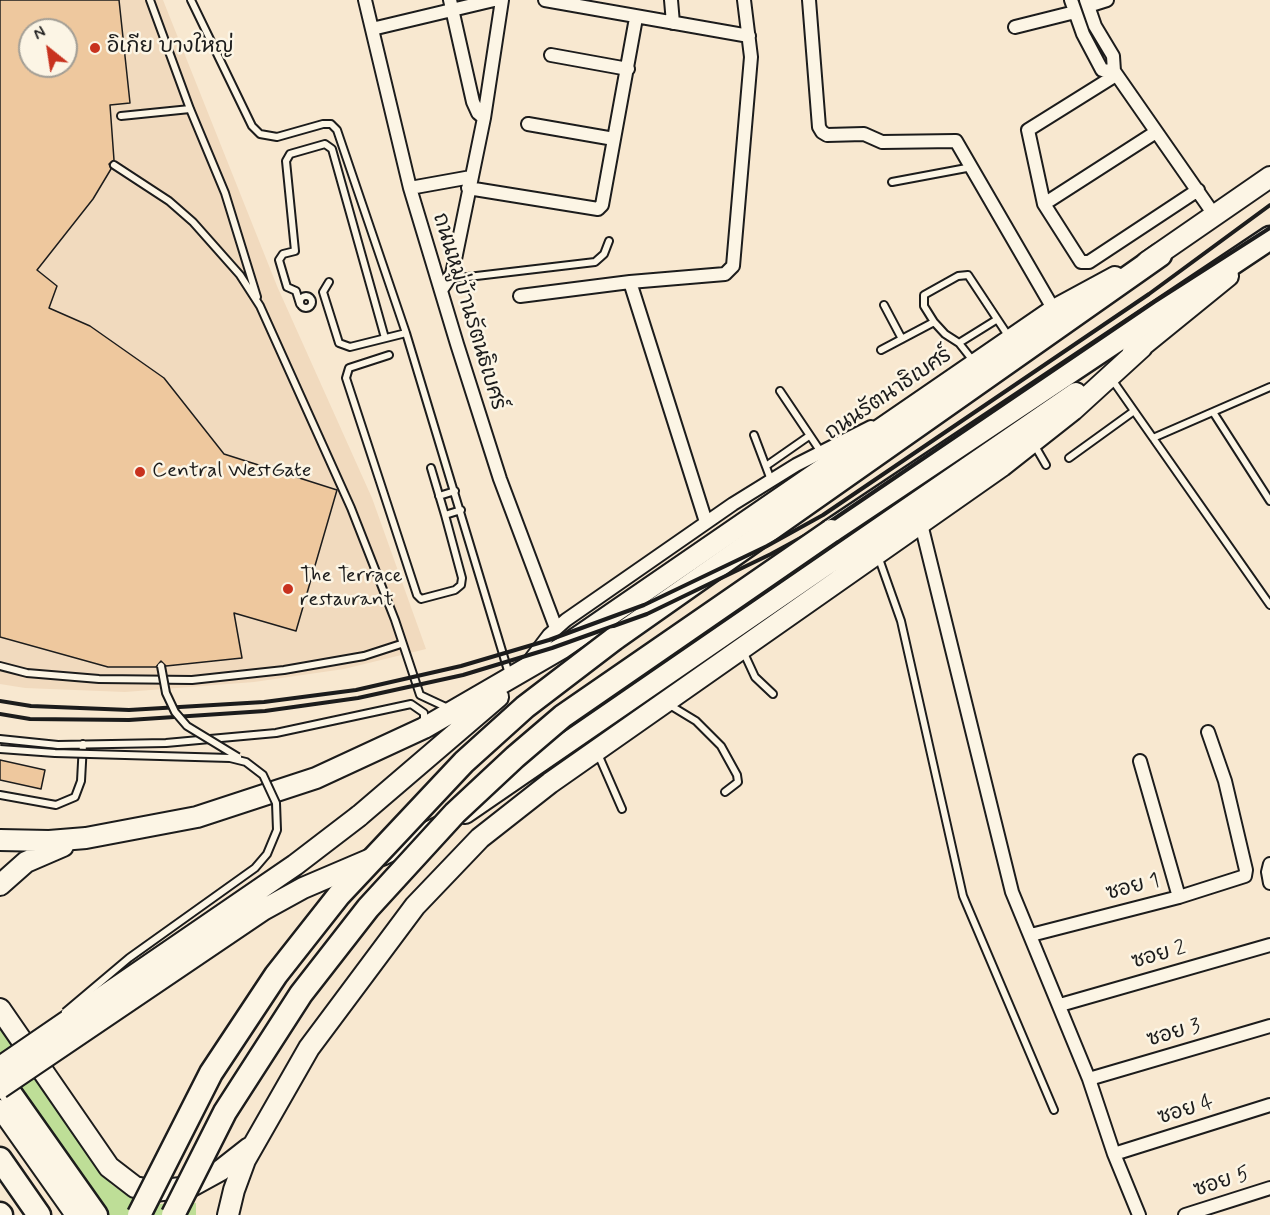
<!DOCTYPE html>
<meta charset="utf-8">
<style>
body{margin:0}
#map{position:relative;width:1270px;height:1215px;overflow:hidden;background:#f8e8d0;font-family:Mynerve,sans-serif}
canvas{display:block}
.north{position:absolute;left:18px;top:18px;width:60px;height:60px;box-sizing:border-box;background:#fcf5e5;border:2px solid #a29e95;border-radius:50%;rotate:330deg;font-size:16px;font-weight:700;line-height:24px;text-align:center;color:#1c1c1c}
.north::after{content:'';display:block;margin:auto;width:21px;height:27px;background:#c8321e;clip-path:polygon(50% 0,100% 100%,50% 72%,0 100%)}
</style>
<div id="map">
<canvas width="1270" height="1215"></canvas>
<div class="north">N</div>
</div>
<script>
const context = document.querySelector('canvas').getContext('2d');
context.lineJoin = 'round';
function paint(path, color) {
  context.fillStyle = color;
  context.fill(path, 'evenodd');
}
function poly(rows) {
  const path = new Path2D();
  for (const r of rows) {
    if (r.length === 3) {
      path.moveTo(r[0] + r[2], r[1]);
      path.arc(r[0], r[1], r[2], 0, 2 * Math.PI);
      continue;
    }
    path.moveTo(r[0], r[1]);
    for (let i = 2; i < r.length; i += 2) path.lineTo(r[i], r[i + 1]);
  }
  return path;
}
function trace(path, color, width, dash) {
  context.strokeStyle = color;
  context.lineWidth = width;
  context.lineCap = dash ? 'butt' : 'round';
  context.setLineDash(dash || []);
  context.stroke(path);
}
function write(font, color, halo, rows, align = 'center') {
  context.font = font + ' Mynerve,"Playpen Sans Thai",sans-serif';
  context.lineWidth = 5;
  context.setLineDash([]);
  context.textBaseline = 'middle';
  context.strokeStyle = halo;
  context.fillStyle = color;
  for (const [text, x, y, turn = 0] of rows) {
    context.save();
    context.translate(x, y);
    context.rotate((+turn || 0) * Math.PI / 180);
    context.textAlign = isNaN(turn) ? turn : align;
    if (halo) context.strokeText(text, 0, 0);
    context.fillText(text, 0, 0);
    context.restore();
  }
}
paint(poly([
 [0,0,163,0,277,286,372,498,426,649,344,669,254,682,125,692,25,688,0,684],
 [30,30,66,30,66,66,30,66]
]), '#f1dabe');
paint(poly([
 [0,1021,111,1184,128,1196,157,1204,196,1203,196,1215,90,1215,0,1066]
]), '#bede97');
const building = poly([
 [0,0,119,0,130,103,110,105,114,160,109,164,111,169,93,199,37,270,57,286,49,308,90,326,164,378,224,454,337,490,296,631,234,613,242,658,166,666,161,661,156,667,108,667,0,637,0,0],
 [30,30,66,30,66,66,30,66,30,30],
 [0,760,45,770,41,789,0,780,0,760]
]);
paint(building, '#eec89e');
trace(building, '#1c1c1c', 1.5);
const lane = poly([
 [150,0,190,109,225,193,257,297],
 [191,0,252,126,260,134,277,137,323,124,331,124,337,130,406,333,509,674],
 [121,116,190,109],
 [114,165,169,201,193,222,240,275,260,306,351,508,395,620,420,695,450,709],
 [892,182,972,167],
 [451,279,595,262,604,254,609,241],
 [329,282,323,292,339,343,350,347,406,333],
 [306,302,6],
 [300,304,296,291,287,287,279,260,283,254,295,251,286,161,290,154,325,144,332,149,385,338],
 [884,305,902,339],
 [959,343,996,320],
 [881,350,934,322],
 [389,355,349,368,346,378,417,595,421,599,455,590,461,585,462,578,445,515,461,510],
 [974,362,959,343,945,334,934,322,924,306,924,295,958,276,968,275,1009,337],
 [1111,378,1270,605],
 [780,391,821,452],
 [1213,412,1270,501],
 [754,435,771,480],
 [1153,438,1270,387],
 [1035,446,1046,465],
 [1069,458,1134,411],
 [766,466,809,436],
 [431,468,445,515],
 [439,496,455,491],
 [878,556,901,621,963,896,1054,1110],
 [743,651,755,677,773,694],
 [0,666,27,673,99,679,192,680,284,670,364,656,401,644],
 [668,704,696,721,721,746,737,775,738,782,725,792],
 [0,739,58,745,166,743,276,733,411,704,424,713,424,725],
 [598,754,622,809],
 [0,795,56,805,75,797,81,781,83,744]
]);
const street = poly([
 [365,0,410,188,457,344,500,479,556,628],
 [450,0,473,102,478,113,484,118],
 [545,0,749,36],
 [671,0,673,23],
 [809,0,819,127,822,132,827,135,864,134,882,142,956,141,1054,310],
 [1071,0,1083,34,1102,70,1114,71],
 [1086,0,1095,26,1113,56,1114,71,1215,216],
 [1088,6,1107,0],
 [1015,27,1075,12],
 [372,29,494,0],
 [551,55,628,69],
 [1116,75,1028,130,1044,204,1081,262,1089,262,1198,190],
 [528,124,614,139],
 [410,188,471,177],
 [468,188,598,209,602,205,636,18],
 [1044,204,1156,132],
 [630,282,725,274,733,266,751,57,744,0],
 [441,290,452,274,484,118,502,0],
 [520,296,630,282,706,522],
 [921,524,1012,892,1089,1079,1114,1154,1139,1215],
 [527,664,549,635,566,620,733,504,796,465,871,427],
 [1140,761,1179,897],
 [1270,864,1268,872,1270,883],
 [1031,935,1179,897,1245,876,1246,870,1225,781,1208,732],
 [1060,1005,1270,945],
 [1089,1079,1270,1026],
 [1114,1154,1270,1105],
 [1185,1215,1270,1188]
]);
const secondary = poly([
 [0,1109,75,1215]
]);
const primary = poly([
 [1147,262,1270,177],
 [1132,354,1228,276],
 [465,813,1076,393],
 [359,816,498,697],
 [0,840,49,841,86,838,197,817,316,778,424,728,562,648,1054,310,1115,277],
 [382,855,439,827],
 [0,885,26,862,63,846],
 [0,1009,109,1167,135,1187,154,1191,190,1187,221,1170,249,1148],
 [228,1215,234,1190,245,1160,309,1048,415,906,480,838,550,783,1002,466,1073,410,1142,347]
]);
const highway = poly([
 [831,531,1270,238],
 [614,639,1160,255],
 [0,1079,96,1215],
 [0,1159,39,1215],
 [0,1214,1,1215]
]);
trace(lane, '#1c1c1c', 10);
trace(street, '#1c1c1c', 16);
trace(secondary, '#1c1c1c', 22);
trace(primary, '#1c1c1c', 24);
trace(highway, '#1c1c1c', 27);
trace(lane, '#fcf5e5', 6);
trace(street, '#fcf5e5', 12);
trace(secondary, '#fcf5e5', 18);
trace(primary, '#fcf5e5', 20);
trace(highway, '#fcf5e5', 22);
trace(poly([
 [0,701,31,706,129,710,264,702,356,690,461,666,549,640,644,605,767,546,823,515,1149,294,1270,205],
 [0,714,30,719,129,720,265,711,358,698,463,675,552,648,647,614,771,554,828,523,1154,302,1270,228]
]), '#1c1c1c', 4);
const laneBridge = poly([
 [161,666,166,693,175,712,187,726,238,757],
 [0,749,55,753,230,758,246,762,263,775,276,803,277,830,267,854,255,868,129,958,65,1012]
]);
const primaryBridge = poly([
 [0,1067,295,865,359,816],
 [0,1088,263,910,303,888,371,859]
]);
const highwayBridge = poly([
 [139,1215,211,1073,276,975,339,895,464,762,525,707,614,639],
 [173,1215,225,1112,301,994,368,908,455,813,515,757,563,716,831,531]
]);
trace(laneBridge, '#1c1c1c', 10, []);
trace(primaryBridge, '#1c1c1c', 24, []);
trace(highwayBridge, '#1c1c1c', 27, []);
trace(laneBridge, '#fcf5e5', 6);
trace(primaryBridge, '#fcf5e5', 20);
trace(highwayBridge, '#fcf5e5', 22);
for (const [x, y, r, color] of [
 [95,48,6,"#c8321e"],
 [140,472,6,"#c8321e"],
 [288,589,6,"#c8321e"]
]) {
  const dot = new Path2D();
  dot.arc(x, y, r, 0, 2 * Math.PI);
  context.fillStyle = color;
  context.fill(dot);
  trace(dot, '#fcf5e5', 2);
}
write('21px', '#1c1c1c', '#fcf5e5', [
 ["อิเกีย บางใหญ่",107,48],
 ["Central WestGate",152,472],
 ["The Terrace",300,577],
 ["restaurant",300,601]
], 'left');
write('21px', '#1c1c1c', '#fcf5e5', [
 ["ถนนหมู่บ้านรัตนธิเบศร์",468,312,73],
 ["ถนนรัตนาธิเบศร์",889,395,-34],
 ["ซอย 1",1133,888,-15],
 ["ซอย 2",1159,956,-16],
 ["ซอย 3",1174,1034,-16],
 ["ซอย 4",1186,1111,-17],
 ["ซอย 5",1222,1183,-18]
]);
</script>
